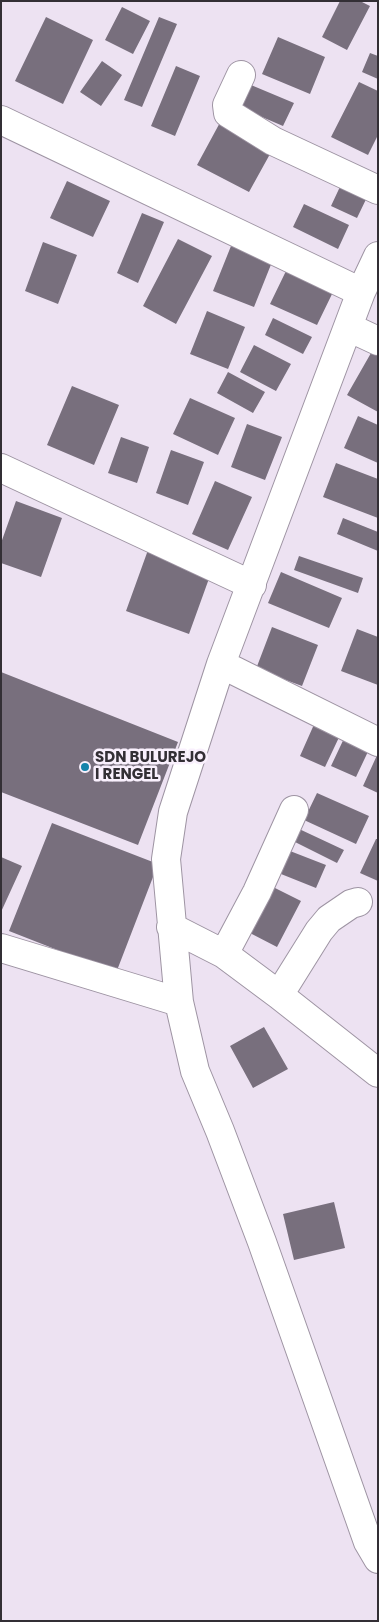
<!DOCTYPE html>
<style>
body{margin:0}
#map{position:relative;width:379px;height:1622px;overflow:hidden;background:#ede2f2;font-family:Poppins,sans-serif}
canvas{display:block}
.frame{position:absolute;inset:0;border:2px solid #332f35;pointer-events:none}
</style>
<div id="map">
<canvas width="379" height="1622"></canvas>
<div class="frame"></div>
</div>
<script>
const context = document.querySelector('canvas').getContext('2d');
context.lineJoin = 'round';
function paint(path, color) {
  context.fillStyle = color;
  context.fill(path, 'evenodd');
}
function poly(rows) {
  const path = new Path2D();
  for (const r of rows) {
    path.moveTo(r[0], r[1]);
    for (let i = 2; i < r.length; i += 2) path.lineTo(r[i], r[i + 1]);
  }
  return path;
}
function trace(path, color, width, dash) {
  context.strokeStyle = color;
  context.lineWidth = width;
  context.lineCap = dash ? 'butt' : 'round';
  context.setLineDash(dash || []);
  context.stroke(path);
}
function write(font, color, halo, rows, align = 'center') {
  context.font = font + ' Poppins,sans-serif';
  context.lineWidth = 5;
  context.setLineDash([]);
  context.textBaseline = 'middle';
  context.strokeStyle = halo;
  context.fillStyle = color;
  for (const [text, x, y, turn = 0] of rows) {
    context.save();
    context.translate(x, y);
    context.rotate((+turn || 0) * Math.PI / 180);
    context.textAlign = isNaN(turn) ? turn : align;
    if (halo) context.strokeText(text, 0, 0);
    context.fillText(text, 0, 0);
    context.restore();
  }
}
paint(poly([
 [340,1,360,1,370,6,347,50,322,37],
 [122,7,150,21,133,54,105,40],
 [46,17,93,40,63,104,15,81],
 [159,17,177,24,142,107,124,100],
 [278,37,325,57,310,94,262,74],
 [370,53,378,56,378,79,362,72],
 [102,61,122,75,101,106,80,92],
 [176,66,200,76,175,136,151,126],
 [359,82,378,91,378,135,368,155,331,137],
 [251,85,294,103,283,126,241,108],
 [223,117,275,145,249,192,197,165],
 [345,176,371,189,357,218,331,206],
 [67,181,110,201,93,237,50,218],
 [304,204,349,225,338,249,293,227],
 [142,213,164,222,138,283,117,273],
 [178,239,212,256,176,324,143,306],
 [43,242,77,255,58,304,25,291],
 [231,246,272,262,254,307,213,291],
 [286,271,333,292,317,325,270,304],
 [207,311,245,327,228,369,190,354],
 [273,318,312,337,303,354,265,335],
 [254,345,291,364,276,391,240,372],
 [375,346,378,347,378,412,347,395],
 [228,372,265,392,253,413,217,393],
 [72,386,119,405,94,465,47,445],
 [190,398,235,418,218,455,173,434],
 [358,416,378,425,378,463,344,448],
 [247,424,282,437,265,480,231,467],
 [121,437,149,447,137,483,108,473],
 [171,450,204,462,188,505,156,493],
 [336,463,378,479,378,518,323,497],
 [215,481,252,497,228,550,192,534],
 [16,501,62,518,41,577,1,563,1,543],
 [343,518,378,532,378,551,337,534],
 [148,550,211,573,189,634,126,611],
 [299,556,363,578,358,593,294,570],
 [281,572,342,598,329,628,268,603],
 [272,627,318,645,302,686,256,669],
 [357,629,378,637,378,685,341,671],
 [1,672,178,742,138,845,1,792],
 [316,720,342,731,325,767,300,756],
 [348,730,373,741,356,777,331,766],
 [378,753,378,793,363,786],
 [317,793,369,816,356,844,304,820],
 [52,823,158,864,116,973,9,931],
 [297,828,344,850,337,863,291,840],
 [376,839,378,839,378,881,360,873],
 [290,851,326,865,316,888,281,874],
 [1,857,22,866,1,912],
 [271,886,301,901,277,947,248,932],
 [264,1027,288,1069,253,1088,230,1046],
 [334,1202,345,1248,294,1260,283,1214]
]), '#786f7d');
const minor = poly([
 [241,75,227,105,228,113,273,141,378,190],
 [1,120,361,292],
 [378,256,361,292,221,664,173,812,166,859,179,1002,195,1071,220,1131,262,1242,368,1542,378,1559],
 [348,327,378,341],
 [1,468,252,585],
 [221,664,378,742],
 [171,927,224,954,279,995,378,1073],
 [1,948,179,1002],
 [224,954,257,892,294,810],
 [279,995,319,931,329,919,351,904,358,902]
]);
trace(minor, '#9e94a3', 30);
trace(minor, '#fff', 28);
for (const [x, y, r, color] of [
 [85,767,5,"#1483aa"]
]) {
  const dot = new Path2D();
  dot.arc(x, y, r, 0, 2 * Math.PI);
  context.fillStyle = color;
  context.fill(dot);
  trace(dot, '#f9f0fd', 2);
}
write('bold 15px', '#332f35', '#f9f0fd', [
 ["SDN BULUREJO",95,758],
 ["I RENGEL",95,775]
], 'left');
</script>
